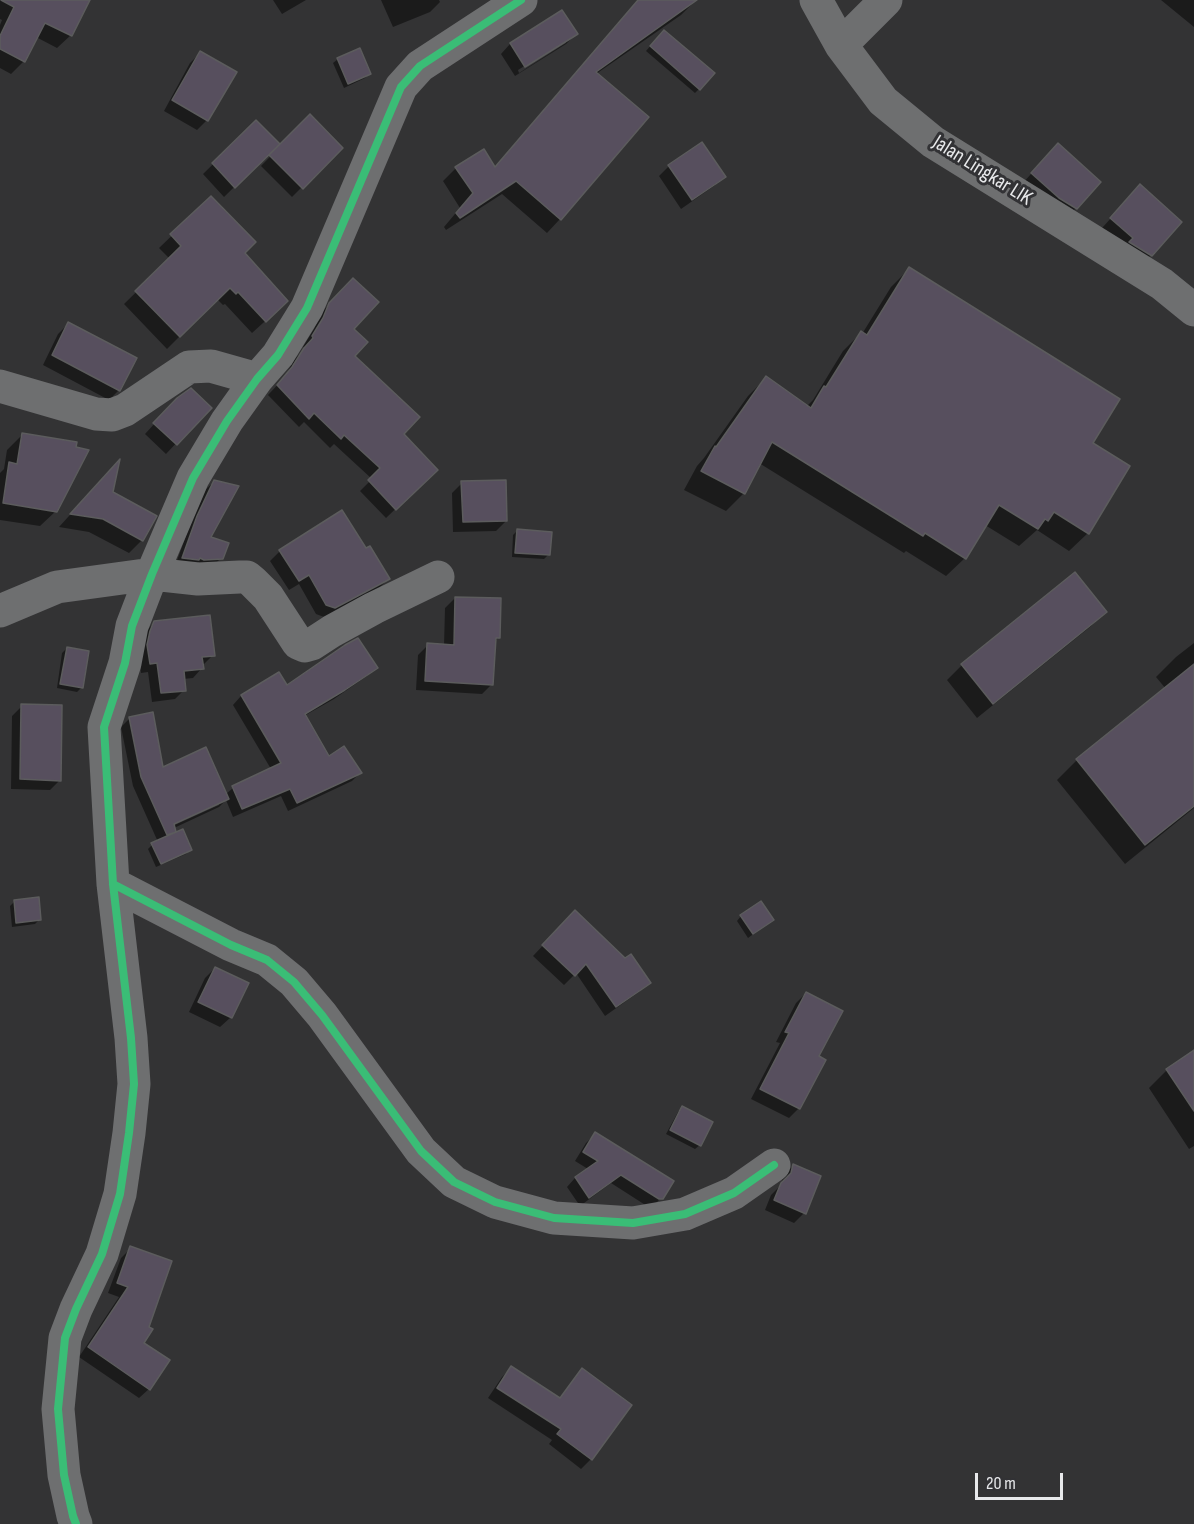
<!DOCTYPE html>
<style>
body{margin:0}
#map{position:relative;width:1194px;height:1524px;overflow:hidden;background:#333334;font-family:"Sofia Sans Condensed",sans-serif}
canvas{display:block}
.scale{position:absolute;left:975px;top:1473px;width:88px;height:27px;box-sizing:border-box;border:3px solid #e8e9eb;border-top:0;padding-left:8px;font-size:18px;line-height:21px;white-space:nowrap;color:#e8e9eb;-webkit-text-stroke:4px #323235;paint-order:stroke}
</style>
<div id="map">
<canvas width="1194" height="1524"></canvas>
<div class="scale">20 m</div>
</div>
<script>
const context = document.querySelector('canvas').getContext('2d');
context.lineJoin = 'round';
function paint(path, color) {
  context.fillStyle = color;
  context.fill(path, 'evenodd');
}
function poly(rows) {
  const path = new Path2D();
  for (const r of rows) {
    path.moveTo(r[0], r[1]);
    for (let i = 2; i < r.length; i += 2) path.lineTo(r[i], r[i + 1]);
  }
  return path;
}
function trace(path, color, width, dash) {
  context.strokeStyle = color;
  context.lineWidth = width;
  context.lineCap = dash ? 'butt' : 'round';
  context.setLineDash(dash || []);
  context.stroke(path);
}
function write(font, color, halo, rows, align = 'center') {
  context.font = font + ' "Sofia Sans Condensed",sans-serif';
  context.lineWidth = 6;
  context.setLineDash([]);
  context.textBaseline = 'middle';
  context.strokeStyle = halo;
  context.fillStyle = color;
  for (const [text, x, y, turn = 0] of rows) {
    context.save();
    context.translate(x, y);
    context.rotate((+turn || 0) * Math.PI / 180);
    context.textAlign = isNaN(turn) ? turn : align;
    if (halo) context.strokeText(text, 0, 0);
    context.fillText(text, 0, 0);
    context.restore();
  }
}
paint(poly([
 [0,0,88,0,71,35,57,48,36,37,24,61,11,74,0,68,0,25,2,20,0,19],
 [273,0,306,0,282,14],
 [381,0,439,0,440,2,430,12,393,27],
 [638,0,693,0,694,2,681,15,596,74,560,219,547,233,502,194,446,230,444,227,460,208,443,181,456,168,494,168],
 [1161,0,1194,0,1194,27],
 [562,12,576,34,566,44,515,76,501,54,510,44],
 [566,40,566,43,519,73,518,70],
 [659,36,699,89,695,93,646,51],
 [200,53,207,120,197,130,164,111,190,63],
 [338,59,369,74,365,78,344,88,333,63],
 [310,116,341,148,292,197,261,166],
 [256,122,278,144,224,197,203,174],
 [1048,155,1076,208,1066,218,1022,184],
 [669,166,724,176,714,186,681,209,659,176],
 [1131,196,1151,255,1141,265,1102,228],
 [211,198,243,253,274,313,252,333,225,304,223,305,217,299,167,349,124,304,170,259,159,248],
 [909,269,1091,444,1088,533,1069,551,1037,530,1019,546,985,525,965,558,946,576,906,551,904,553,759,463,744,493,726,511,684,490,697,466,704,458,748,396,766,378,806,407,813,400,843,351,861,333,862,334,891,287],
 [344,289,352,329,353,356,402,434,436,470,386,518,360,491,372,479,334,444,330,448,304,422,299,427,268,395,283,379,295,359,305,348,303,347,314,329,320,314],
 [68,324,119,390,109,400,43,365,58,334],
 [209,408,166,454,145,434,167,410],
 [22,435,74,449,56,511,40,526,0,520,0,473,4,469,7,450],
 [107,474,111,493,142,540,129,553,89,532,59,527],
 [214,482,209,538,221,558,213,566,175,566,190,525,206,489],
 [462,483,506,521,496,531,453,532,452,493],
 [517,531,549,554,544,559,512,557,513,535],
 [366,550,388,579,378,589,324,617,316,614,299,584,289,590,270,561,280,551],
 [1075,574,1105,612,1090,627,977,718,947,680,962,665],
 [455,598,499,637,494,642,492,684,482,694,416,690,418,655,428,645,444,646,445,608],
 [155,622,213,655,204,664,202,665,202,668,193,678,183,679,184,690,175,699,152,702,148,672,141,673,139,655,145,632],
 [1194,643,1194,808,1125,864,1057,780,1077,760,1166,689,1156,677,1176,657],
 [67,648,82,687,77,692,57,688,62,653],
 [376,667,367,676,334,699,304,716,329,758,360,773,352,781,288,811,281,796,233,817,226,800,219,807,174,828,174,831,168,837,190,849,186,854,156,867,148,849,152,845,158,842,133,786,121,727,130,718,162,769,226,794,233,788,271,769,233,705,241,696,279,674,287,687],
 [219,802,219,805,168,828,167,825],
 [22,706,60,780,50,790,11,789,12,716],
 [15,901,39,920,35,924,12,927,10,906],
 [741,916,767,924,748,938,737,921],
 [565,922,649,982,639,992,605,1016,576,973,564,985,533,956],
 [215,968,247,984,230,1018,220,1027,189,1012,205,978],
 [806,993,799,1108,789,1118,751,1099,780,1043,776,1042,796,1003],
 [1194,1052,1194,1146,1189,1149,1149,1088,1167,1070],
 [682,1108,700,1145,695,1149,666,1134,678,1112],
 [595,1134,661,1198,652,1207,650,1208,611,1183,580,1206,567,1187,575,1178,588,1169,575,1161,586,1143],
 [793,1166,819,1177,804,1213,794,1223,765,1210,771,1195,781,1185,783,1176],
 [131,1248,142,1343,149,1389,139,1398,79,1357,119,1297,108,1293,121,1258],
 [511,1368,559,1399,573,1380,583,1370,591,1459,581,1469,549,1444,552,1440,488,1398,502,1377]
]), '#0007');
const building = poly([
 [1,0,90,0,72,36,45,23,25,62,0,49,0,36,14,7,1,0],
 [638,0,697,0,596,72,649,117,561,220,516,181,460,218,456,213,473,193,455,167,484,149,495,167,638,0],
 [562,10,578,34,525,67,510,43,562,10],
 [664,30,715,73,700,90,650,46,664,30],
 [360,48,371,74,348,84,337,58,360,48],
 [200,51,237,72,208,121,172,100,200,51],
 [310,114,343,148,303,189,269,155,310,114],
 [256,120,280,144,235,188,212,163,256,120],
 [702,142,726,177,692,200,668,165,702,142],
 [1058,143,1101,182,1077,209,1059,198,1031,173,1058,143],
 [1140,184,1182,222,1152,256,1129,242,1133,238,1110,218,1140,184],
 [211,196,256,242,245,253,288,301,266,322,238,292,236,294,230,288,180,337,135,291,181,246,170,234,211,196],
 [909,267,1120,399,1093,443,1130,466,1089,534,1054,512,1048,521,1045,519,1038,529,999,505,966,559,925,533,923,536,772,442,745,494,701,471,715,446,716,447,766,376,811,408,824,386,826,387,861,331,867,335,909,267],
 [353,278,379,302,354,329,368,342,355,356,420,417,404,434,438,470,396,510,368,480,380,468,344,435,341,439,314,413,309,419,277,385,292,367,304,348,313,338,312,336,323,318,329,303,353,278],
 [68,322,137,358,120,391,52,355,68,322],
 [191,388,212,408,177,445,153,423,177,398,191,388],
 [22,433,77,442,76,447,89,450,57,512,3,503,9,462,17,464,22,433],
 [120,459,113,492,157,516,143,541,103,519,70,514,120,459],
 [214,480,239,486,211,537,229,543,223,559,204,560,200,558,199,560,182,558,197,516,214,480],
 [506,480,507,521,463,522,461,481,506,480],
 [342,510,366,548,370,546,390,579,335,608,326,605,309,575,299,581,279,550,342,510],
 [517,529,552,532,550,555,515,553,517,529],
 [1075,572,1107,612,993,704,961,664,1075,572],
 [455,597,501,598,500,638,496,638,493,685,425,681,427,643,454,645,455,597],
 [210,615,215,656,202,657,204,669,184,671,186,691,161,693,157,663,150,664,147,645,150,631,154,621,210,615],
 [358,638,378,668,345,690,305,714,329,756,344,746,362,773,297,803,290,789,242,809,232,786,281,763,241,695,279,672,287,685,345,645,358,638],
 [67,647,89,651,83,688,60,684,67,647],
 [1194,664,1194,806,1145,845,1076,759,1194,664],
 [21,704,62,705,61,781,20,779,21,704],
 [153,712,163,767,206,747,229,799,174,824,176,832,167,835,141,777,129,717,153,712],
 [183,829,192,850,161,864,151,843,183,829],
 [39,897,41,920,16,923,14,900,39,897],
 [761,901,774,920,753,934,740,915,761,901],
 [575,910,625,958,631,954,651,983,616,1007,586,964,575,976,542,945,575,910],
 [215,967,249,983,232,1018,198,1002,215,967],
 [806,992,843,1011,819,1056,826,1060,800,1109,760,1089,789,1033,785,1032,806,992],
 [1194,1050,1194,1111,1166,1069,1194,1050],
 [682,1106,713,1122,701,1146,670,1130,682,1106],
 [595,1132,674,1181,663,1199,659,1199,621,1175,589,1198,575,1177,598,1161,583,1152,595,1132],
 [793,1164,821,1176,806,1214,774,1200,781,1183,791,1173,793,1164],
 [130,1246,172,1261,149,1327,153,1329,144,1343,170,1360,150,1390,88,1347,128,1287,117,1283,130,1246],
 [511,1366,560,1398,582,1368,632,1405,592,1460,557,1434,561,1429,497,1388,511,1366]
]);
paint(building, '#574f5e');
trace(building, '#5c5c5d', 1.5);
trace(poly([
 [816,0,841,45,883,101,933,142,1162,284,1194,310],
 [841,45,886,0],
 [0,386,96,414,112,415,125,410,189,367,211,366,257,379],
 [0,611,57,587,152,574,198,579,240,577,247,577,253,582,268,597,298,643,305,646,312,644,332,631,374,608,438,577],
 [113,884,231,945,267,960,294,982,322,1015,421,1151,454,1182,495,1202,554,1218,633,1223,685,1214,734,1193,774,1165],
 [76,1524,73,1516,64,1475,58,1409,65,1338,76,1309,102,1254,120,1194,129,1133,134,1084,131,1038,113,884,104,727,125,663,132,626,152,574,193,478,227,421,257,379,278,355,307,308,401,87,420,66,521,0]
]), '#6e6f70', 33);
trace(poly([
 [113,884,231,945,267,960,294,982,322,1015,421,1151,454,1182,495,1202,554,1218,633,1223,685,1214,734,1193,774,1165],
 [76,1524,73,1516,64,1475,58,1409,65,1338,76,1309,102,1254,120,1194,129,1133,134,1084,131,1038,113,884,104,727,125,663,132,626,152,574,193,478,227,421,257,379,278,355,307,308,401,87,420,66,521,0]
]), '#3abd76', 8);
write('21px', '#e8e9eb', '#323235', [
 ["Jalan Lingkar LIK",982,171,32]
]);
</script>
